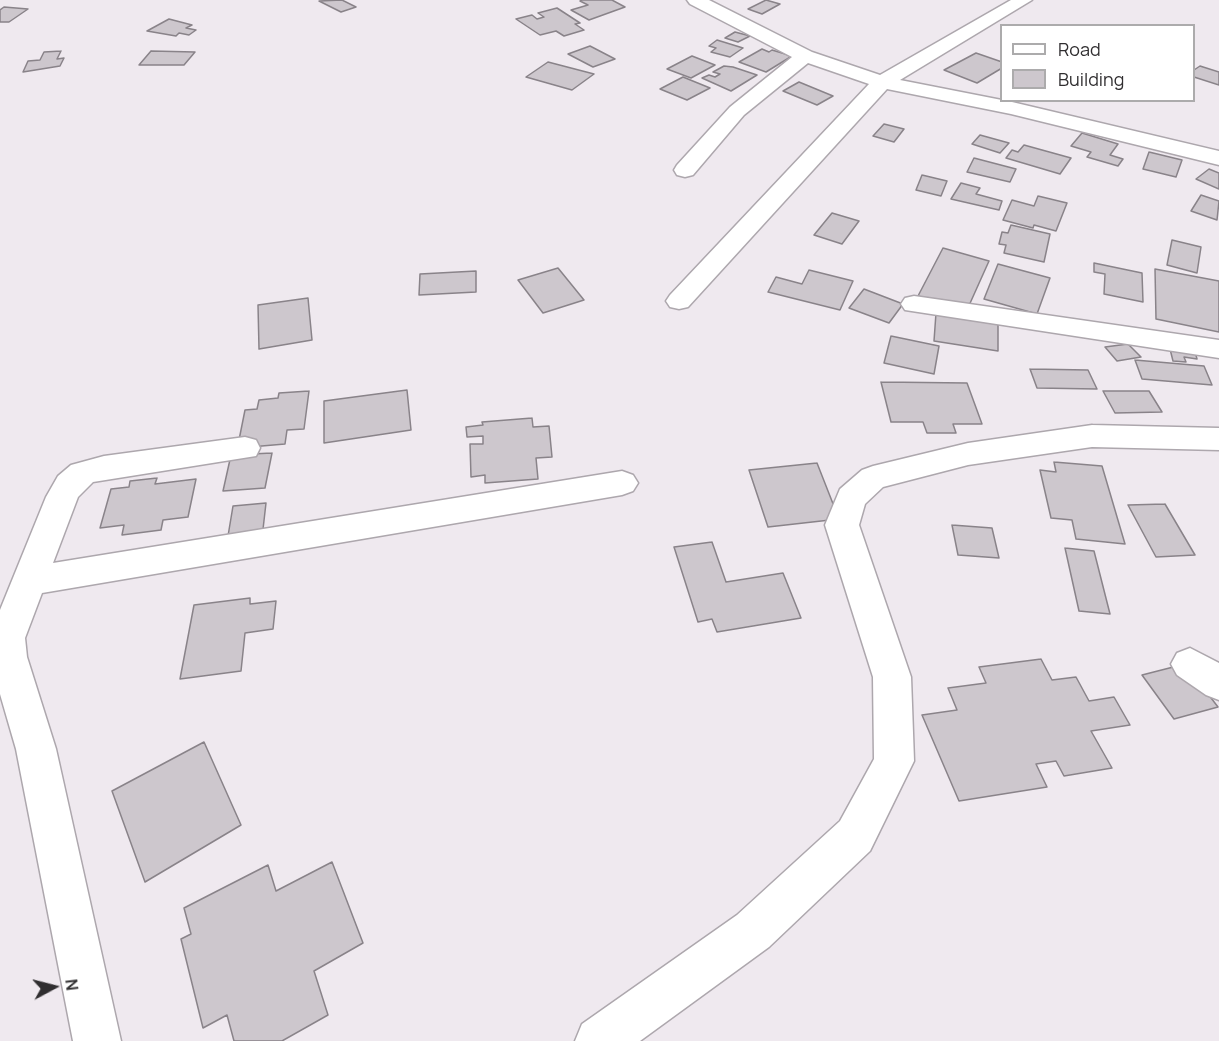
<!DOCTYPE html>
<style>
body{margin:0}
#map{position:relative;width:1219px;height:1041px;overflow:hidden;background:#efe9ef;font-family:Manrope,sans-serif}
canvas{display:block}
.legend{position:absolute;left:1000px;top:24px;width:195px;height:78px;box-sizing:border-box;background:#fff;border:2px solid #acabac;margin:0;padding:8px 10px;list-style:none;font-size:18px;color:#302e30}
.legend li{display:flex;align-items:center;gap:12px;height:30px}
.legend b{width:30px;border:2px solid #acabac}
.north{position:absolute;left:24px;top:957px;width:60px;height:60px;-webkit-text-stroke:4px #fff;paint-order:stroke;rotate:83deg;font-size:16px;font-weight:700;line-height:24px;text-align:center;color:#302e30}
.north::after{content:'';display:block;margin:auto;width:21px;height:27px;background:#302e30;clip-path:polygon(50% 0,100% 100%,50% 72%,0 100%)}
</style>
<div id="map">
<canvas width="1219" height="1041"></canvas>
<ul class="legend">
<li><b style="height:8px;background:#fff"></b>Road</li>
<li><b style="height:16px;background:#cdc7cd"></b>Building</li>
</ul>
<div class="north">N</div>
</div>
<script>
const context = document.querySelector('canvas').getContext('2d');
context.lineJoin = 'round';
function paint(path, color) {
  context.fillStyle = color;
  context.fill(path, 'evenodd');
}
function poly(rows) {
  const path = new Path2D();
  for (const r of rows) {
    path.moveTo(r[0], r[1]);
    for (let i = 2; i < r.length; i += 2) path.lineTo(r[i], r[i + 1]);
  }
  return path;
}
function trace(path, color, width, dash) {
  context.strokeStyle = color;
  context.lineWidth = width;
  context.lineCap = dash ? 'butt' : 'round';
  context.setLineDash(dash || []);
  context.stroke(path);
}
const building = poly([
 [342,0,356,7,341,12,319,1,342,0],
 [612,0,625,7,589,20,571,10,588,5,580,1,582,0,612,0],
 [766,0,780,4,762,14,748,9,766,0],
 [4,7,28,9,9,22,0,22,0,10,4,7],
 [557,8,580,23,575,24,584,30,564,36,556,31,540,35,516,19,532,15,537,19,544,17,538,13,557,8],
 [169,19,192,25,186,28,196,30,189,35,179,33,176,36,147,31,169,19],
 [735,32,750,36,738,42,725,38,735,32],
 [717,40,743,48,730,57,711,52,716,48,709,46,717,40],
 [590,46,615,59,593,67,568,54,590,46],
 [762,49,769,52,772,50,792,56,766,72,739,62,762,49],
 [61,51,57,59,64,58,60,66,23,72,28,61,40,60,44,52,61,51],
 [151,51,195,52,184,65,139,65,151,51],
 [976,53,1002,62,1002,68,977,83,944,70,976,53],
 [692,56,715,65,691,78,667,69,692,56],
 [548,62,594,74,572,90,526,77,548,62],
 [724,66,733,67,757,75,731,91,702,78,709,75,715,77,720,74,713,72,724,66],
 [1200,66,1219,72,1219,85,1194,77,1194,70,1200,66],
 [683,77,710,88,687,100,660,89,683,77],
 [799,82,833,96,817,105,783,91,799,82],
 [884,124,904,129,894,142,873,136,884,124],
 [1082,133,1118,144,1110,155,1123,159,1118,166,1087,157,1091,152,1071,146,1082,133],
 [980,135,1009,143,1000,153,972,144,980,135],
 [1024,145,1071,158,1060,174,1006,158,1012,150,1018,152,1024,145],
 [1149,152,1182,160,1176,177,1143,169,1149,152],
 [974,158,1016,169,1010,182,967,172,974,158],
 [1209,169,1219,173,1219,189,1196,179,1209,169],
 [922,175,947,181,941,196,916,190,922,175],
 [961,183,980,188,976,194,1002,201,999,210,951,199,961,183],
 [1201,195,1219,201,1217,220,1191,211,1201,195],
 [1038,196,1067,203,1056,231,1034,225,1033,228,1003,220,1012,200,1034,206,1038,196],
 [832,213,859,221,842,244,814,235,832,213],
 [1011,225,1050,234,1044,262,1004,253,1006,245,999,244,1002,232,1008,233,1011,225],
 [1172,240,1201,247,1197,273,1167,265,1172,240],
 [943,248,989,261,967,310,918,296,943,248],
 [1094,263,1142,273,1143,302,1104,294,1105,274,1094,272,1094,263],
 [998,264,1050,278,1037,314,984,299,998,264],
 [558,268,584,300,543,313,518,280,558,268],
 [1155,269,1219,281,1219,332,1156,319,1155,269],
 [809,270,853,281,840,310,768,292,776,277,802,284,809,270],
 [476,271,476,292,419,295,420,274,476,271],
 [864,289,903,304,889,323,849,308,864,289],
 [308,298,312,340,259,349,258,305,308,298],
 [936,313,998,323,998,351,934,341,936,313],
 [891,336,939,346,934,374,884,363,891,336],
 [1128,344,1141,357,1117,361,1105,347,1128,344],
 [1169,345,1194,348,1197,359,1184,357,1186,362,1173,361,1169,345],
 [1135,360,1204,366,1212,385,1142,379,1135,360],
 [1030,369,1088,370,1097,389,1037,388,1030,369],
 [881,382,967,383,982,424,953,424,956,433,927,433,923,422,891,422,881,382],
 [407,390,411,430,324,443,324,401,407,390],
 [309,391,304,429,287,430,285,444,250,447,239,440,245,410,257,409,259,400,278,398,279,393,309,391],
 [1103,391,1149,391,1162,412,1115,413,1103,391],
 [532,418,533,427,549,426,552,457,536,458,538,479,485,483,485,475,471,477,470,444,483,444,483,436,467,437,466,427,483,425,482,422,532,418],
 [272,453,265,488,223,491,231,455,272,453],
 [1054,462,1102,466,1125,544,1076,539,1072,520,1051,518,1040,470,1056,472,1054,462],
 [817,463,839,519,768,527,749,470,817,463],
 [157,478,155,484,196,479,188,517,163,520,161,530,122,535,124,525,100,528,111,489,129,487,130,481,157,478],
 [266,503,262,538,227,542,233,506,266,503],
 [1165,504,1195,555,1156,557,1128,505,1165,504],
 [952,525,992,528,999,558,958,555,952,525],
 [712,542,726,582,783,573,801,618,717,632,712,619,698,622,674,547,712,542],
 [1065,548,1094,551,1110,614,1079,611,1065,548],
 [250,598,250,604,276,601,273,629,245,633,241,671,180,679,194,605,250,598],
 [1041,659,1052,680,1076,677,1089,701,1114,697,1130,725,1091,731,1112,768,1064,776,1056,761,1036,764,1047,787,959,801,922,715,957,710,948,688,986,683,979,667,1041,659],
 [1185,664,1218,707,1174,719,1142,675,1185,664],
 [204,742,241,825,145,882,112,791,204,742],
 [332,862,363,943,314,971,328,1015,282,1041,234,1041,227,1015,203,1028,181,939,191,934,184,908,268,865,276,891,332,862]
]);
paint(building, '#cdc7cd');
trace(building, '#898389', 1.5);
const street = poly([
 [687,0,709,0,812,52,880,75,1011,0,1032,0,900,80,1012,102,1219,151,1219,165,1011,114,887,89,688,307,679,309,670,307,666,301,670,295,869,84,808,63,744,115,693,175,685,177,677,175,674,170,677,165,730,107,792,57,690,4,687,0],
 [914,296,1219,340,1219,358,905,310,901,304,905,298,914,296],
 [1092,425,1219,428,1219,450,1092,447,968,465,883,487,865,504,859,525,911,677,914,761,870,851,769,947,640,1041,575,1041,582,1024,737,915,840,821,874,759,873,677,825,525,840,489,862,470,873,466,968,443,1092,425],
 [245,437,256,440,260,448,256,456,93,482,78,497,53,563,622,471,633,475,638,483,633,491,622,495,42,593,25,638,27,657,56,749,121,1041,73,1041,16,749,0,694,0,610,46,497,58,476,71,465,104,456,245,437],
 [1190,648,1219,663,1219,700,1206,695,1177,675,1171,664,1177,653,1190,648]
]);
trace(street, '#ada7ad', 3);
paint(street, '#fff');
</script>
